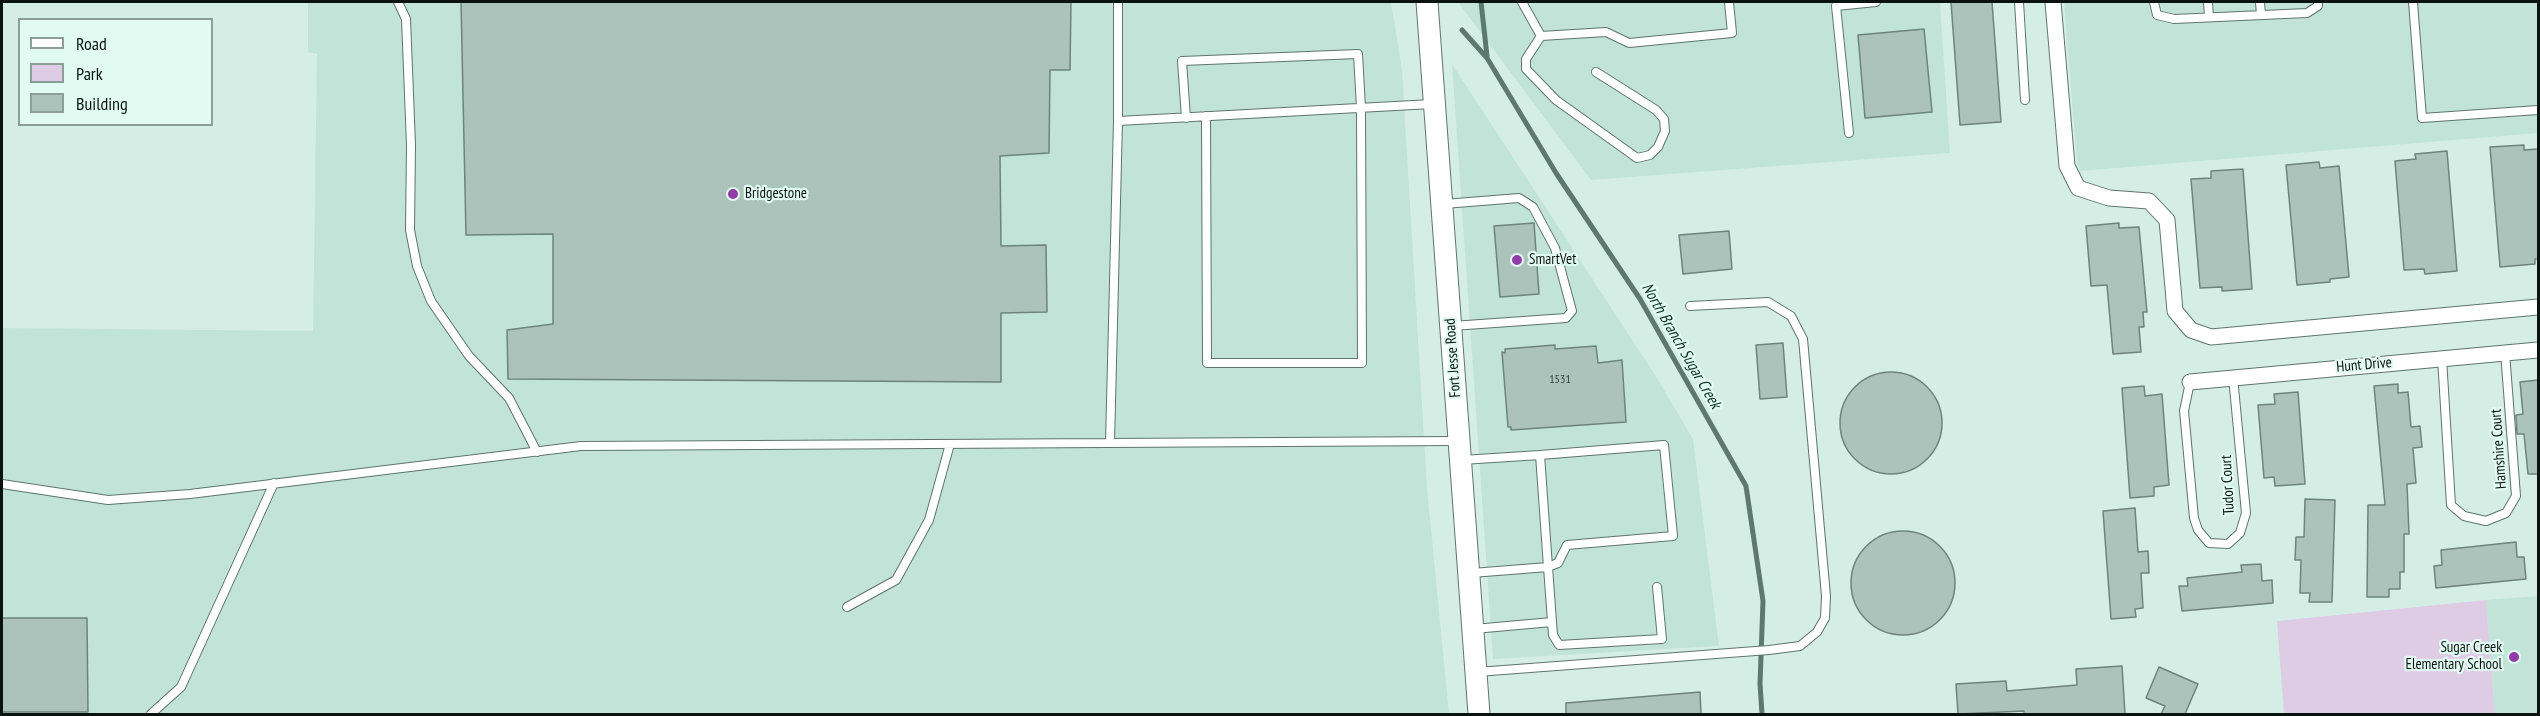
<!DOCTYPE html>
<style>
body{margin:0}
#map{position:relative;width:2540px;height:716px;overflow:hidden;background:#d5eee5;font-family:"PT Sans Narrow",sans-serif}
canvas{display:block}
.frame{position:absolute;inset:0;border:3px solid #0a1310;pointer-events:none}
.legend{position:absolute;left:18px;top:18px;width:195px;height:108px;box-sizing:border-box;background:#e2fbf2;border:2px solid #8c9e98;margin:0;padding:8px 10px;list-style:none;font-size:18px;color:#0a1310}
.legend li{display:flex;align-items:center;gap:12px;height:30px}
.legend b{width:30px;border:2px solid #8c9e98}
</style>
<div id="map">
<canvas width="2540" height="716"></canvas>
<div class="frame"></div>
<ul class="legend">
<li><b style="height:8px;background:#fff"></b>Road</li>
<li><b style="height:16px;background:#decbe4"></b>Park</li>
<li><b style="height:16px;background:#abc3ba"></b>Building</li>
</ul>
</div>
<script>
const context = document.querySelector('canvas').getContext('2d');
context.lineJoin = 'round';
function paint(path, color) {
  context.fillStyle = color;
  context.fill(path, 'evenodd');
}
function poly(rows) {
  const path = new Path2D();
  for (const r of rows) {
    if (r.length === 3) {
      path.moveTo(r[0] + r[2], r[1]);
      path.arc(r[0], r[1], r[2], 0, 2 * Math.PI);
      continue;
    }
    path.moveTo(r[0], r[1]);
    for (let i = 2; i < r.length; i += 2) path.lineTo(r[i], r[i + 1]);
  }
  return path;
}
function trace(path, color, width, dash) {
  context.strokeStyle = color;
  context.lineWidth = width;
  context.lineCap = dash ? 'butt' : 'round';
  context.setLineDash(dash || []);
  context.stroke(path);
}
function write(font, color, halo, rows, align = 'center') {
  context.font = font + ' "PT Sans Narrow",sans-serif';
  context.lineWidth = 4.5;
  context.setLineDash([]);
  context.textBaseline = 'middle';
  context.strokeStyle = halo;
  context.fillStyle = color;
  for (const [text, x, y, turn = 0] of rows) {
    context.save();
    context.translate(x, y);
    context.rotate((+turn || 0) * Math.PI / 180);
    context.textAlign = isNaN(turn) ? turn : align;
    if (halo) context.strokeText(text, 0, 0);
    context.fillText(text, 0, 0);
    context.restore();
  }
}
paint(poly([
 [308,2,1391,2,1402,70,1427,488,1449,714,2,714,2,328,313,331,317,54,308,52],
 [1458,2,1940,2,1950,153,1591,180],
 [2064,2,2538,2,2538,133,2080,171,2077,163],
 [1452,64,1657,378,1693,439,1719,646,1493,659],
 [2538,596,2538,714,2495,714,2486,600]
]), '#c2e4d8');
paint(poly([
 [2486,600,2495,714,2284,714,2277,621]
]), '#decbe4');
trace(poly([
 [1481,2,1487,56],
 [1462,30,1487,58,1556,173,1640,299,1746,486,1763,601,1760,684,1762,714]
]), '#5c786f', 5);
const building = poly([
 [461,2,1071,2,1070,70,1050,70,1049,153,1000,156,1001,246,1046,245,1047,312,1001,313,1001,382,508,379,507,330,553,324,553,234,466,235,461,2],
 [1951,2,1992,2,2001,122,1960,125,1951,2],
 [1924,29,1932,112,1865,118,1858,35,1924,29],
 [2524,145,2524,150,2538,149,2538,259,2535,259,2535,264,2500,267,2490,147,2524,145],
 [2447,151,2457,271,2425,274,2424,269,2404,270,2395,161,2416,159,2415,154,2447,151],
 [2319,162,2320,168,2339,166,2349,277,2330,279,2330,282,2297,285,2286,165,2319,162],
 [2243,169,2252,289,2222,291,2222,287,2200,288,2191,179,2211,178,2211,171,2243,169],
 [1534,223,1539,294,1500,297,1494,226,1534,223],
 [2119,223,2119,228,2139,227,2147,312,2143,312,2144,327,2139,327,2141,352,2113,354,2107,285,2091,286,2086,226,2119,223],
 [1729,231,1732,269,1683,274,1679,235,1729,231],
 [1783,343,1787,397,1760,399,1756,345,1783,343],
 [1555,345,1555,349,1596,346,1598,363,1622,360,1626,422,1511,430,1511,427,1508,427,1502,352,1505,353,1505,349,1555,345],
 [1891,423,51],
 [2538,380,2538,474,2528,474,2524,434,2517,434,2516,415,2523,414,2520,382,2538,380],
 [2398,384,2398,393,2408,392,2411,427,2420,426,2422,447,2413,448,2416,483,2407,484,2409,534,2404,534,2404,572,2400,572,2400,589,2389,589,2389,597,2367,597,2368,505,2385,505,2374,386,2398,384],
 [2144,386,2145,396,2162,394,2169,485,2154,487,2154,496,2130,498,2122,388,2144,386],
 [2298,392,2305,484,2275,486,2274,477,2264,478,2258,405,2275,404,2274,394,2298,392],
 [2305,499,2335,500,2332,602,2309,602,2310,593,2300,593,2301,560,2295,560,2296,537,2304,537,2305,499],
 [2135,508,2138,552,2148,551,2149,573,2141,573,2143,608,2135,609,2136,617,2111,619,2103,511,2135,508],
 [1903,583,52],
 [2516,542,2517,557,2524,557,2526,579,2436,588,2434,566,2442,565,2441,550,2516,542],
 [2261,564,2262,581,2272,580,2273,603,2182,611,2179,586,2188,586,2187,578,2242,572,2241,565,2261,564],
 [2,618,87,618,88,712,2,712,2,618],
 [2122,666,2125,714,2024,714,2024,711,1958,714,1956,684,2006,681,2007,691,2077,685,2076,669,2122,666],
 [2159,667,2198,684,2185,714,2161,714,2165,706,2146,698,2159,667],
 [1700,692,1701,714,1566,714,1566,703,1700,692]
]);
paint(building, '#abc3ba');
trace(building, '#6d847c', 1.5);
const lane = poly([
 [398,2,406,19,411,145,410,230,417,266,431,301,469,356,509,398,537,452],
 [1522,2,1541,36,1606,32,1629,43,1732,33,1729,2],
 [2019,2,2025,100],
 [2154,2,2157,15,2174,19,2307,13,2318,6,2318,2],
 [2208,2,2209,17],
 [2260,2,2261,15],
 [2413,2,2422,118,2538,110],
 [1541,36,1526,59,1526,69,1556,100,1637,158,1650,155,1658,147,1665,131,1664,119,1656,110,1596,72],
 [1186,118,1182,61,1358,54,1361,108,1362,363,1207,363,1206,116],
 [1118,121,1118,2],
 [1849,133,1836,6,1876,2],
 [1444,204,1519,198,1533,207,1555,248,1572,311,1566,318,1452,326],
 [2442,358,2451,505,2464,516,2486,521,2506,513,2516,496,2505,352],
 [2190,382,2184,411,2194,518,2198,530,2209,543,2228,544,2240,533,2246,513,2233,377],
 [1110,443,1118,121,1432,104],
 [1462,460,1540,455,1548,567,1472,573],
 [2,484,108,500,190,494,581,446,1457,441],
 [847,607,896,580,929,520,950,444],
 [1552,622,1553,635,1559,645,1662,639,1657,587],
 [1474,629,1552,622,1548,567,1558,563,1567,545,1673,536,1664,445,1540,455],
 [1477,672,1769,650,1800,646,1817,632,1825,618,1826,596,1803,339,1791,316,1768,302,1690,306],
 [151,714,181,687,274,483]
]);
const street = poly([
 [2053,2,2067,166,2078,188,2109,198,2149,201,2167,220,2175,311,2191,330,2211,337,2538,307],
 [2190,382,2538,350]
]);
const secondary = poly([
 [1427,2,1479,714]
]);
trace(lane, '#5e746d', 10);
trace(street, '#5e746d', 17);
trace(secondary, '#5e746d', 23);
trace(lane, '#fff', 8);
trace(street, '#fff', 15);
trace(secondary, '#fff', 21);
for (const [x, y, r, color] of [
 [733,194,6,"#923ca9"],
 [1517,260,6,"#923ca9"],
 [2514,657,6,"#923ca9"]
]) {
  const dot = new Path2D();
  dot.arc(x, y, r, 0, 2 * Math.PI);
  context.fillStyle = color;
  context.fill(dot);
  trace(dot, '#e2fbf2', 2);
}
write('12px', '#323f3a', null, [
 ["1531",1560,380]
]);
write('15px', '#0a1310', '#e2fbf2', [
 ["Bridgestone",745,194],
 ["SmartVet",1529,260],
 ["Sugar Creek",2502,648,"right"],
 ["Elementary School",2502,665,"right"]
], 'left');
write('15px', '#0a1310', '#e2fbf2', [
 ["Fort Jesse Road",1453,358,-94],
 ["Hunt Drive",2364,365,-5],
 ["Hamshire Court",2499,449,-94],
 ["Tudor Court",2228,485,-93]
]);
write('italic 16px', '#0c3127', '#e2fbf2', [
 ["North Branch Sugar Creek",1681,346,60]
]);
</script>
